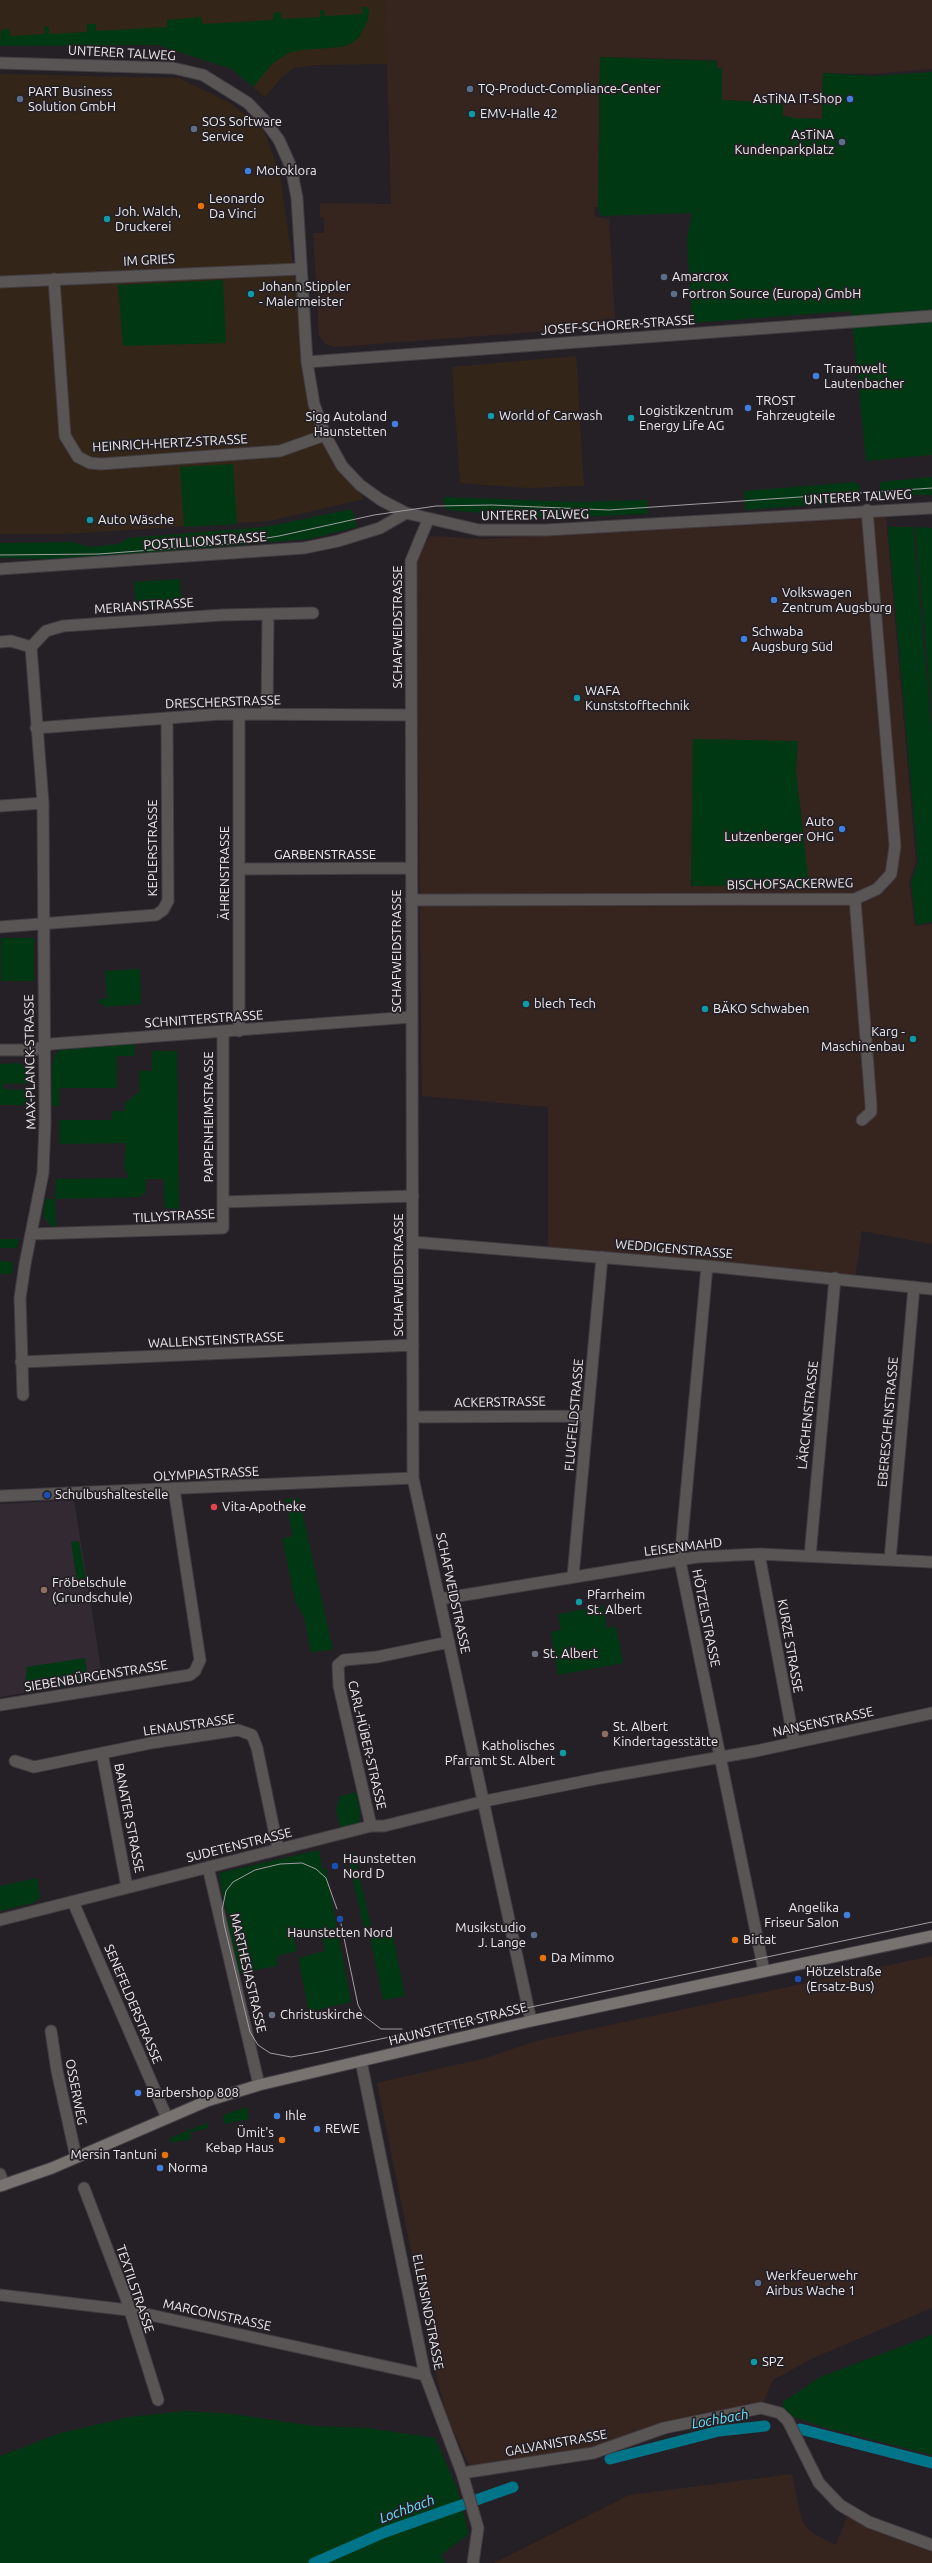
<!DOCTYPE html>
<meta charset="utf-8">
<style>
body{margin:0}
canvas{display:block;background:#252025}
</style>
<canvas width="932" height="2563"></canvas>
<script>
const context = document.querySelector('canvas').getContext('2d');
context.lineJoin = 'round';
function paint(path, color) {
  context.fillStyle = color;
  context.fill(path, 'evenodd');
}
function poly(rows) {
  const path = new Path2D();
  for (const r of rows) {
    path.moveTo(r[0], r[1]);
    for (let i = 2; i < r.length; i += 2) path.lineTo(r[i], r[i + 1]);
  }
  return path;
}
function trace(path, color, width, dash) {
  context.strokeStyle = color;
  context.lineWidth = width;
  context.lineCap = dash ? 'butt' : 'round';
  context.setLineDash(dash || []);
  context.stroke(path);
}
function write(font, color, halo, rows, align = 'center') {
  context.font = font + ' Ubuntu,sans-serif';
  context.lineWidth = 3.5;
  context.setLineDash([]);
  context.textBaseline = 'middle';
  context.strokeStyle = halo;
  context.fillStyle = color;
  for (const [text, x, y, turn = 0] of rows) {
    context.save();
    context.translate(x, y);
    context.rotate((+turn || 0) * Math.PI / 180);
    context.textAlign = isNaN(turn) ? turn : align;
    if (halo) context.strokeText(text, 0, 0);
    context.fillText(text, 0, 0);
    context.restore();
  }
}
paint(poly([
 [0,0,385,0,388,64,314,65,294,68,283,76,265,97,232,69,157,45,0,44],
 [0,74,179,78,228,102,263,128,280,174,294,273,307,400,331,458,364,499,269,521,63,534,0,534],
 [576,356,584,486,528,488,460,483,452,367]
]), '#332619');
paint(poly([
 [385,0,932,0,932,69,872,74,823,73,822,119,795,118,783,116,783,103,721,100,722,68,717,68,717,60,600,57,598,207,594,207,595,217,609,219,615,319,602,319,602,327,335,347,325,344,319,335,313,233,324,233,324,218,320,217,320,203,391,204],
 [886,516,916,862,909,882,915,926,932,924,932,1244,862,1231,854,1286,548,1252,548,1107,422,1096,416,561,430,536,484,539],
 [932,1956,932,2308,813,2358,773,2380,761,2408,664,2428,611,2448,471,2469,448,2419,437,2379,377,2083,486,2058,536,2041],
 [792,2474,800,2514,805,2526,814,2534,836,2545,849,2512,932,2545,932,2563,494,2563,629,2495]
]), '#36241f');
paint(poly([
 [74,1500,103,1681,76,1685,75,1677,68,1678,69,1686,57,1688,56,1680,49,1681,50,1689,0,1697,0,1504]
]), '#322932');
paint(poly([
 [362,7,367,7,369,11,368,20,360,36,352,43,342,47,302,50,288,53,272,64,253,87,232,69,157,45,0,46,1,30,10,29,10,36,45,34,44,27,49,27,49,34,87,32,87,24,96,24,96,31,167,27,167,20,201,17,203,24,273,20,273,13,281,12,282,19,321,17,320,10,324,10,325,16,363,14],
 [600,57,716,61,717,68,722,69,722,100,783,103,783,116,795,118,822,119,823,73,873,76,932,72,932,455,866,461,851,311,692,323,687,239,692,213,601,216,598,207],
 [223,280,226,343,123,346,118,285],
 [233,464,237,524,184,527,180,467],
 [932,477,932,495,881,495,880,482],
 [854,482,860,485,859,498,853,502,745,510,744,491],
 [443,497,577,502,647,500,648,514,549,518,446,510],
 [352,509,357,527,309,539,120,555,46,559,0,558,0,543,72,542,90,547,118,544,129,538,265,527],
 [888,527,913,527,932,733,932,922,916,925,911,882,918,862],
 [915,527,932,528,932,712],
 [180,579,182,607,136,610,134,582],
 [693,739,798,741,796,770,809,885,691,886],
 [1,938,34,938,34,981,1,981],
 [140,969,141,1004,104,1007,103,1004,99,1004,99,999,107,999,105,971],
 [135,1044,134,1056,117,1056,117,1088,59,1088,59,1106,52,1106,52,1067,55,1054,60,1050],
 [152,1051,177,1051,179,1209,165,1208,164,1179,146,1179,145,1195,141,1193,141,1197,55,1199,56,1227,51,1226,43,1215,46,1199,55,1199,56,1179,129,1178,124,1167,126,1143,59,1144,59,1120,112,1120,112,1111,125,1111,125,1103,139,1092,139,1071,152,1071],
 [18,1063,31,1069,34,1083,3,1084,3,1089,28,1090,28,1105,0,1105,0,1064],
 [0,1239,19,1239,17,1248,0,1248],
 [0,1261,13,1262,12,1274,0,1274],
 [299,1498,333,1650,311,1652,304,1617,296,1603,282,1539,293,1536,285,1499],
 [79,1541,86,1579,77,1580,71,1542],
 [603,1606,607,1628,616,1627,623,1663,558,1675,551,1632,561,1630,558,1614],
 [85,1658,89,1683,76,1685,75,1677,68,1678,69,1686,57,1688,56,1680,49,1681,50,1689,24,1693,27,1667],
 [356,1792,360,1810,359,1826,341,1830,336,1810,340,1796],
 [319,1850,322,1869,326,1869,351,2002,309,2012,298,1958,325,1951,321,1933,294,1939,297,1951,278,1956,277,1966,237,1973,227,1922,229,1915,226,1912,219,1873],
 [354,1852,371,1926,364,1928,347,1854],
 [37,1878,40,1898,33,1903,0,1911,0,1886],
 [392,1932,405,1996,383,2000,370,1936],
 [247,2107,249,2119,224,2124,223,2115],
 [207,2123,208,2128,190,2132,191,2139,171,2143,170,2138],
 [932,2335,932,2455,823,2427,783,2413,783,2402,820,2377],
 [185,2411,233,2414,313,2426,368,2428,435,2438,457,2488,469,2534,441,2555,445,2563,0,2563,0,2456,61,2433,129,2417]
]), '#003814');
trace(poly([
 [800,2429,932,2463],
 [610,2459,719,2431,765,2426],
 [314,2563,385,2532,513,2487]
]), '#007489', 11);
const minor = poly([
 [54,279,65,436,78,457,90,463,101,464,280,451,325,435],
 [0,282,300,269],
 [428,520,411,561,413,1478,531,2021],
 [0,642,11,641,31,647],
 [267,713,268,614],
 [36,728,221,714,411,715],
 [0,806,43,803],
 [239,869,410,868],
 [855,899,871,1105,871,1112,862,1120],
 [411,900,855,899,877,889,891,874,895,846,867,510],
 [0,927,156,915,163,910,168,901,167,718],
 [239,1031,239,715],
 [0,1050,34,1050,51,1044,411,1017],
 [223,1202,223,1032],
 [31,1234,223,1228,223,1202,413,1196],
 [413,1242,707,1266,932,1289],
 [707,1266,680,1561,764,1971],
 [21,1362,413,1345],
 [23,1395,20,1298,25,1264,43,1173,45,1123,43,803,31,647,46,631,63,626,222,615,313,613],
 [413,1417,587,1416],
 [0,1496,413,1478],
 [759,1554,794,1742],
 [810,1556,835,1278],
 [890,1560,914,1287],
 [573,1576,602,1257],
 [440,1599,697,1557,759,1554,932,1562],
 [0,1705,190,1675,195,1671,200,1660,174,1489],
 [102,1753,127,1887],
 [15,1761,34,1767,151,1743,238,1730,252,1735,257,1748,278,1849],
 [371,1826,339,1686,338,1665,344,1660,377,1657,449,1642],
 [208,1867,259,2085],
 [73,1902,167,2118],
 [0,1920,371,1826,384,1826,485,1801,600,1778,756,1751,932,1713],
 [51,2031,57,2071,76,2157],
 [361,2061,425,2375,462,2473,478,2528,473,2563],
 [0,2174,4,2185],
 [84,2188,126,2298,158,2400],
 [0,2295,128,2310,425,2375],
 [462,2473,593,2453,664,2428,761,2408,780,2413,788,2421,819,2483,840,2505,869,2522,932,2545]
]);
const tertiary = poly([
 [0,63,173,68,203,75,248,103,265,121,279,140,291,167,297,198,307,362,314,404,325,435,342,466,360,485,381,500,406,513,479,530,546,530,932,508],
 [307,362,932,316],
 [0,569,304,548,338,541,380,528,406,513]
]);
const secondary = poly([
 [0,2186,52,2168,207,2101,259,2085,531,2021,932,1936]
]);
trace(minor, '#413c41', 13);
trace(tertiary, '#413c41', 13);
trace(secondary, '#413c41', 13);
trace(minor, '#595555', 11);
trace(tertiary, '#595555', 11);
trace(secondary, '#787271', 11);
trace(poly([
 [0,555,99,554,230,544,279,536,374,515,436,506,492,505,609,510,932,488],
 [337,1909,326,1878,316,1869,302,1863,280,1864,255,1870,233,1882,226,1891,222,1910,224,1924,250,2032,258,2045,270,2053,291,2057,319,2052,932,1922],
 [340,1919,358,2005,364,2016,381,2029,402,2029]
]), '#a19da1', 1);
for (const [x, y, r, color] of [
 [470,89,4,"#5c6f8a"],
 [20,99,4,"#5c6f8a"],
 [850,99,4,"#3f7fe0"],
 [472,114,4,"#0f9aa8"],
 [194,129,4,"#5c6f8a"],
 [842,142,4,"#5c6f8a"],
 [248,171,4,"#3f7fe0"],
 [201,206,4,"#e8710a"],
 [107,219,4,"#0f9aa8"],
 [664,277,4,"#5c6f8a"],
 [251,294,4,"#0f9aa8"],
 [674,294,4,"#5c6f8a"],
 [816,376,4,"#3f7fe0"],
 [748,408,4,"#3f7fe0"],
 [491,416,4,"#0f9aa8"],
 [631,418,4,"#0f9aa8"],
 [395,424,4,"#3f7fe0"],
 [90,520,4,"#0f9aa8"],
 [774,600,4,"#3f7fe0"],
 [744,639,4,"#3f7fe0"],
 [577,698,4,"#0f9aa8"],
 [842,829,4,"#3f7fe0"],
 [526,1004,4,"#0f9aa8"],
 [705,1009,4,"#0f9aa8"],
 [913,1039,4,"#0f9aa8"],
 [47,1495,4,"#1a4fb4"],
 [214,1507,4,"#e0444e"],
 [44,1590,4,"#8d6e63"],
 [579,1602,4,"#0f9aa8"],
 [535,1654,4,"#6b7280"],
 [605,1734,4,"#8d6e63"],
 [563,1753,4,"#0f9aa8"],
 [335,1866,4,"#1a4fb4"],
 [847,1915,4,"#3f7fe0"],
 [340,1919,4,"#1a4fb4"],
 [534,1935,4,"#5c6f8a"],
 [735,1940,4,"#e8710a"],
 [543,1958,4,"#e8710a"],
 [798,1979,4,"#1a4fb4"],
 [272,2015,4,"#6b7280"],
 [138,2093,4,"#3f7fe0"],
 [277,2116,4,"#3f7fe0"],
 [317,2129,4,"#3f7fe0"],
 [282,2140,4,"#e8710a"],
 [165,2155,4,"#e8710a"],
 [160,2168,4,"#3f7fe0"],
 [758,2283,4,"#5c6f8a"],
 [754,2362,4,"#0f9aa8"]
]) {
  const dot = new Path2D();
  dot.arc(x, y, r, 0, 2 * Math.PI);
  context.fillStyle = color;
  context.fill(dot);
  trace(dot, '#252025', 1.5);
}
write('13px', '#ece9ec', '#252025', [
 ["UNTERER TALWEG",122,53,3],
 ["IM GRIES",149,260,-3],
 ["JOSEF-SCHORER-STRASSE",618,325,-4],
 ["HEINRICH-HERTZ-STRASSE",170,443,-3],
 ["UNTERER TALWEG",858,497,-3],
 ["UNTERER TALWEG",535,515,-1],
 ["POSTILLIONSTRASSE",205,541,-4],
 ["MERIANSTRASSE",144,606,-4],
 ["SCHAFWEIDSTRASSE",398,627,-90],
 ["DRESCHERSTRASSE",223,702,-2],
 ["KEPLERSTRASSE",153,848,-90],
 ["GARBENSTRASSE",325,855],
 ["ÄHRENSTRASSE",225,873,-90],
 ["BISCHOFSACKERWEG",790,884,-1],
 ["SCHAFWEIDSTRASSE",397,951,-90],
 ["SCHNITTERSTRASSE",204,1019,-4],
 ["MAX-PLANCK-STRASSE",30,1062,-91],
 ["PAPPENHEIMSTRASSE",209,1117,-90],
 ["TILLYSTRASSE",174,1216,-3],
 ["WEDDIGENSTRASSE",674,1249,5],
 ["SCHAFWEIDSTRASSE",399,1275,-90],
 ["WALLENSTEINSTRASSE",216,1340,-3],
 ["ACKERSTRASSE",500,1402,-1],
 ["FLUGFELDSTRASSE",574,1415,-85],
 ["LÄRCHENSTRASSE",808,1415,-84],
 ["EBERESCHENSTRASSE",888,1422,-85],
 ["OLYMPIASTRASSE",206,1474,-3],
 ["LEISENMAHD",683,1547,-7],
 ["SCHAFWEIDSTRASSE",453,1593,78],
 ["HÖTZELSTRASSE",706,1618,79],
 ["KURZE STRASSE",790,1646,80],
 ["SIEBENBÜRGENSTRASSE",96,1676,-9],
 ["NANSENSTRASSE",823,1722,-12],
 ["LENAUSTRASSE",189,1725,-8],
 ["CARL-HÜBER-STRASSE",367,1745,77],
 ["BANATER STRASSE",129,1818,79],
 ["SUDETENSTRASSE",239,1845,-14],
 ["MARTHESIASTRASSE",248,1973,77],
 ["SENEFELDERSTRASSE",133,2004,67],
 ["HAUNSTETTER STRASSE",458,2024,-14],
 ["OSSERWEG",76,2092,79],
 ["TEXTILSTRASSE",135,2289,71],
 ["ELLENSINDSTRASSE",428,2312,79],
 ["MARCONISTRASSE",217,2315,12],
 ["GALVANISTRASSE",556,2443,-10]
]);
write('13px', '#ece9ec', '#252025', [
 ["TQ-Product-Compliance-Center",478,89],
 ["PART Business",28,92],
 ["Solution GmbH",28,107],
 ["AsTiNA IT-Shop",842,99,"right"],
 ["EMV-Halle 42",480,114],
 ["SOS Software",202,122],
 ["Service",202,137],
 ["AsTiNA",834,135,"right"],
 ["Kundenparkplatz",834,150,"right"],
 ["Motoklora",256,171],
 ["Leonardo",209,199],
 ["Da Vinci",209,214],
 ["Joh. Walch,",115,212],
 ["Druckerei",115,227],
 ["Amarcrox",672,277],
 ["Johann Stippler",259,287],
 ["- Malermeister",259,302],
 ["Fortron Source (Europa) GmbH",682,294],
 ["Traumwelt",824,369],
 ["Lautenbacher",824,384],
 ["TROST",756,401],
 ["Fahrzeugteile",756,416],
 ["Logistikzentrum",639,411],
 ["Energy Life AG",639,426],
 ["World of Carwash",499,416],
 ["Sigg Autoland",387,417,"right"],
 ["Haunstetten",387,432,"right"],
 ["Auto Wäsche",98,520],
 ["Volkswagen",782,593],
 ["Zentrum Augsburg",782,608],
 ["Schwaba",752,632],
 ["Augsburg Süd",752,647],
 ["WAFA",585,691],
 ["Kunststofftechnik",585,706],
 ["Auto",834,822,"right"],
 ["Lutzenberger OHG",834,837,"right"],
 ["blech Tech",534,1004],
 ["BÄKO Schwaben",713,1009],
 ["Karg -",905,1032,"right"],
 ["Maschinenbau",905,1047,"right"],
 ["Schulbushaltestelle",55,1495],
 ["Vita-Apotheke",222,1507],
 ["Fröbelschule",52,1583],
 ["(Grundschule)",52,1598],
 ["Pfarrheim",587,1595],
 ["St. Albert",587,1610],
 ["St. Albert",543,1654],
 ["St. Albert",613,1727],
 ["Kindertagesstätte",613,1742],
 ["Katholisches",555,1746,"right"],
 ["Pfarramt St. Albert",555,1761,"right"],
 ["Haunstetten",343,1859],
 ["Nord D",343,1874],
 ["Angelika",839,1908,"right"],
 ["Friseur Salon",839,1923,"right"],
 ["Musikstudio",526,1928,"right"],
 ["J. Lange",526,1943,"right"],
 ["Haunstetten Nord",340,1933,"center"],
 ["Birtat",743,1940],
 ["Da Mimmo",551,1958],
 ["Hötzelstraße",806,1972],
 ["(Ersatz-Bus)",806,1987],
 ["Christuskirche",280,2015],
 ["Barbershop 808",146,2093],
 ["Ihle",285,2116],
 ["REWE",325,2129],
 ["Ümit's",274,2133,"right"],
 ["Kebap Haus",274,2148,"right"],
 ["Mersin Tantuni",157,2155,"right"],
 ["Norma",168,2168],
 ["Werkfeuerwehr",766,2276],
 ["Airbus Wache 1",766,2291],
 ["SPZ",762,2362]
], 'left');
write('italic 14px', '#65e0fd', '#252025', [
 ["Lochbach",720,2419,-10],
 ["Lochbach",407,2509,-20]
]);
</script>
